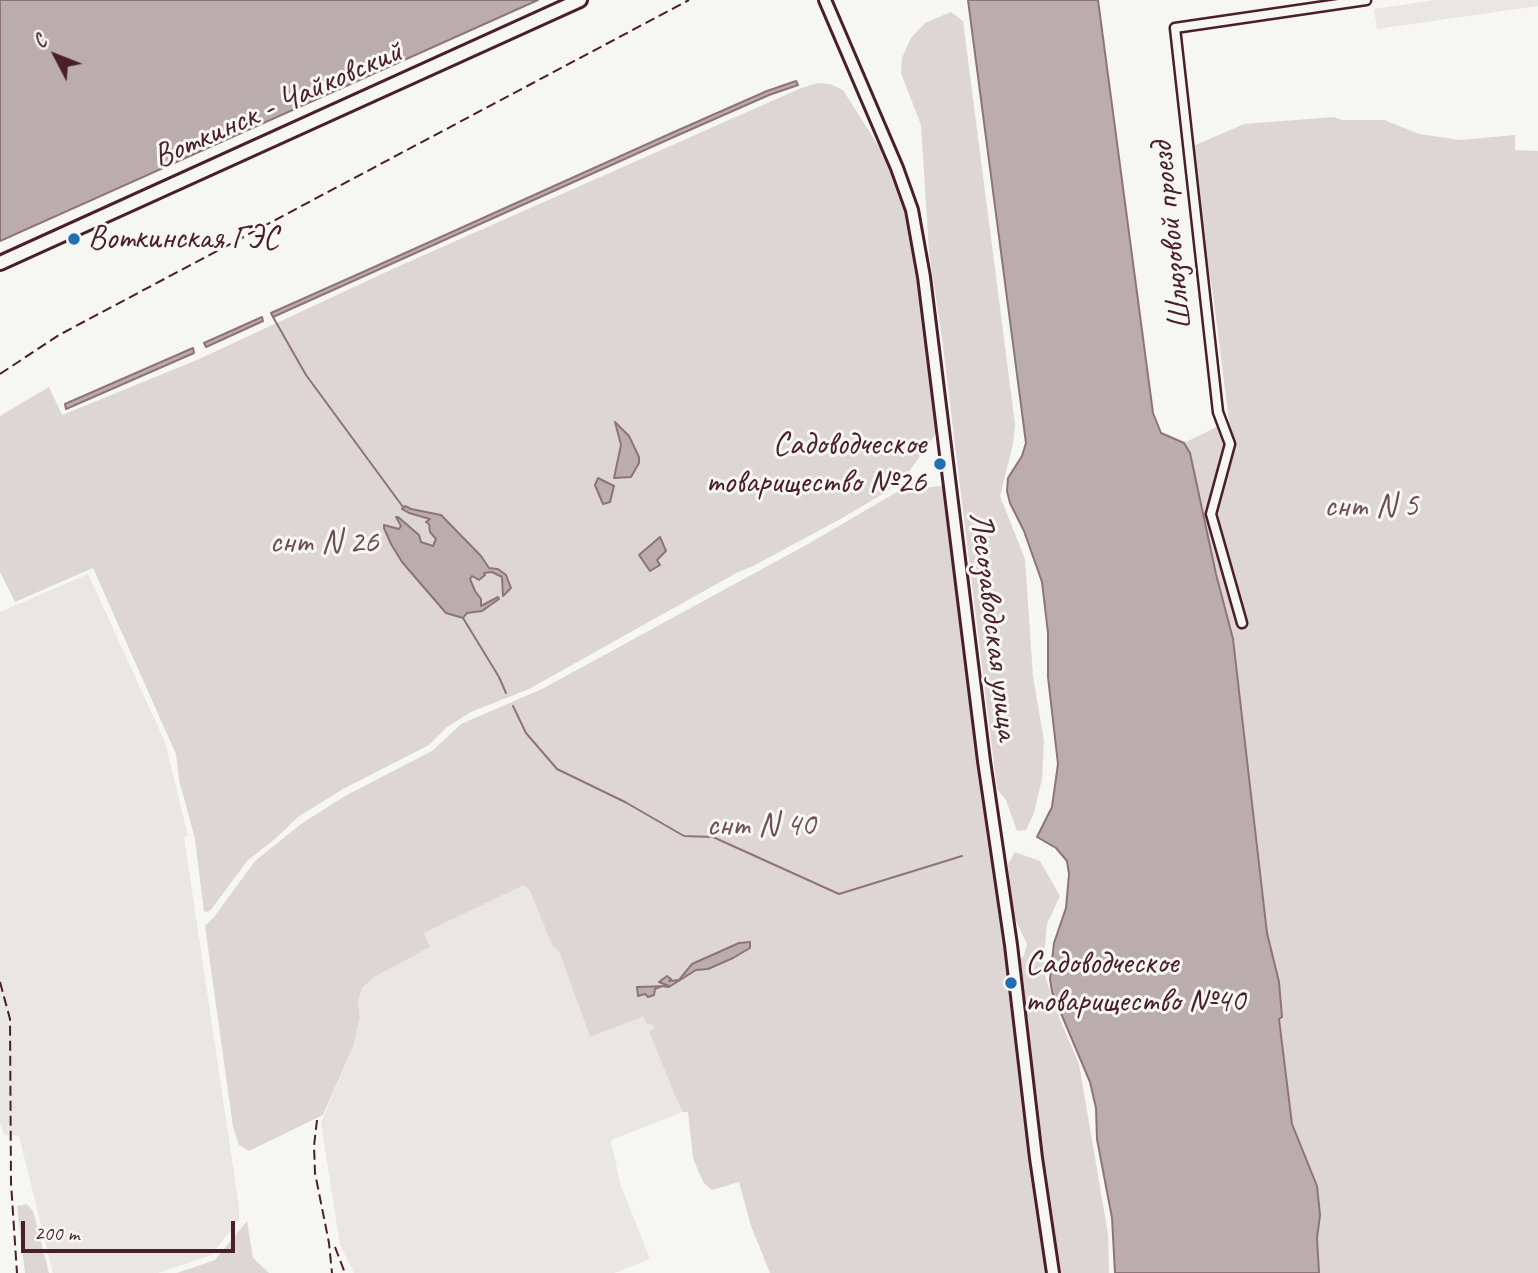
<!DOCTYPE html>
<meta charset="utf-8">
<style>
body{margin:0}
#map{position:relative;width:1538px;height:1273px;overflow:hidden;background:#f6f6f2;font-family:Caveat,sans-serif}
canvas{display:block}
.north{position:absolute;left:21px;top:21px;width:70px;height:70px;-webkit-text-stroke:5px #f6f6f2;paint-order:stroke;rotate:312deg;font-size:19px;font-weight:700;line-height:28px;text-align:center;color:#4a1f2b}
.north::after{content:'';display:block;margin:auto;width:24px;height:32px;background:#4a1f2b;clip-path:polygon(50% 0,100% 100%,50% 72%,0 100%)}
.scale{position:absolute;left:21px;top:1221px;width:214px;height:32px;box-sizing:border-box;border:4px solid #4a1f2b;border-top:0;padding-left:9px;font-size:21px;line-height:24px;white-space:nowrap;color:#4a1f2b;-webkit-text-stroke:5px #f6f6f2;paint-order:stroke}
</style>
<div id="map">
<canvas width="1538" height="1273"></canvas>
<div class="north">С</div>
<div class="scale">200 m</div>
</div>
<script>
const context = document.querySelector('canvas').getContext('2d');
context.lineJoin = 'round';
function paint(path, color) {
  context.fillStyle = color;
  context.fill(path, 'evenodd');
}
function poly(rows) {
  const path = new Path2D();
  for (const r of rows) {
    path.moveTo(r[0], r[1]);
    for (let i = 2; i < r.length; i += 2) path.lineTo(r[i], r[i + 1]);
  }
  return path;
}
function trace(path, color, width, dash) {
  context.strokeStyle = color;
  context.lineWidth = width;
  context.lineCap = dash ? 'butt' : 'round';
  context.setLineDash(dash || []);
  context.stroke(path);
}
function write(font, color, halo, rows, align = 'center') {
  context.font = font + ' Caveat,sans-serif';
  context.lineWidth = 6;
  context.setLineDash([]);
  context.textBaseline = 'middle';
  context.strokeStyle = halo;
  context.fillStyle = color;
  for (const [text, x, y, turn = 0] of rows) {
    context.save();
    context.translate(x, y);
    context.rotate((+turn || 0) * Math.PI / 180);
    context.textAlign = isNaN(turn) ? turn : align;
    if (halo) context.strokeText(text, 0, 0);
    context.fillText(text, 0, 0);
    context.restore();
  }
}
paint(poly([
 [1435,0,1538,0,1538,6,1377,29,1374,9],
 [88,574,165,742,188,836,184,837,239,1207,239,1220,211,1255,158,1273,53,1273,19,1136,4,1135,0,1123,0,612],
 [524,885,530,891,552,945,559,950,590,1037,644,1017,652,1022,654,1029,650,1031,683,1112,611,1140,620,1183,650,1259,614,1273,354,1273,340,1245,321,1123,353,1047,360,1017,358,1002,362,988,374,977,430,946,424,933]
]), '#e9e6e3');
paint(poly([
 [951,12,963,21,1015,424,1013,444,1000,496,1025,559,1033,676,1044,741,1042,779,1034,813,1026,830,1017,831,1006,800,997,789,942,338,929,252,921,125,901,73,902,58,911,38,925,23],
 [817,83,830,84,843,90,881,150,909,216,937,432,908,473,886,492,844,517,753,566,738,572,529,689,471,712,447,727,429,745,343,789,298,817,275,839,248,860,210,911,204,912,195,839,179,780,176,754,93,568,15,602,0,572,0,416,49,387,62,415,197,360,397,267,799,89],
 [1334,117,1342,120,1384,120,1419,134,1460,140,1515,135,1515,150,1538,151,1538,1273,1319,1273,1317,1238,1320,1215,1317,1186,1292,1124,1279,1019,1282,1017,1279,982,1267,933,1233,639,1198,499,1193,464,1184,443,1229,421,1213,294,1191,169,1191,147,1244,124],
 [914,477,928,487,943,486,1047,1273,770,1273,751,1226,739,1182,712,1190,704,1183,700,1175,693,1158,688,1112,683,1112,676,1098,649,1031,654,1029,652,1023,647,1025,643,1017,590,1037,559,951,552,945,530,891,524,885,424,933,430,947,374,977,362,988,358,1002,360,1017,353,1047,323,1115,249,1151,239,1145,233,1127,205,926,214,917,255,861,301,824,345,796,432,751,461,724,542,689,808,544,902,489],
 [1015,852,1040,861,1060,896,1047,924,1043,969,1055,1008,1079,1064,1108,1234,1109,1273,1058,1273,1028,1058,1023,997,1017,964,1024,955,1027,944,1014,917,1012,904,1008,864],
 [27,1204,33,1211,49,1273,25,1273,17,1206],
 [247,1221,253,1258,269,1273,177,1273,215,1260]
]), '#ddd6d5');
const water = poly([
 [0,0,538,0,0,241,0,0],
 [968,0,1098,0,1153,413,1161,433,1184,443,1190,453,1216,574,1233,639,1267,933,1279,982,1282,1017,1279,1019,1292,1124,1317,1186,1320,1215,1317,1238,1319,1273,1115,1273,1112,1218,1097,1139,1096,1108,1090,1082,1052,992,1050,979,1054,943,1066,908,1069,874,1067,861,1062,855,1056,848,1037,837,1052,807,1058,764,1048,677,1048,633,1042,582,1024,531,1010,503,1007,491,1008,478,1022,456,1026,443,968,0],
 [796,81,798,85,769,95,676,136,273,317,271,313,363,272,674,132,767,91,796,81],
 [262,317,263,321,206,347,204,343,262,317],
 [193,348,194,353,66,409,65,404,193,348],
 [615,422,629,436,639,457,639,463,631,477,614,478,621,445,615,422],
 [598,478,614,486,610,502,603,504,595,485,598,478],
 [405,506,411,509,441,515,481,556,489,568,498,569,506,575,511,588,503,596,502,577,492,572,484,573,485,575,479,580,472,576,470,579,475,591,481,599,481,606,498,597,499,599,482,611,467,613,463,618,446,613,402,562,391,544,384,528,384,525,399,529,401,526,396,517,398,517,419,535,421,542,433,546,436,539,430,532,429,524,426,522,430,519,409,513,402,509,405,506],
 [660,537,666,551,657,560,660,565,650,571,639,555,660,537],
 [750,942,750,948,733,958,708,969,696,970,669,987,662,986,655,989,654,995,648,997,645,994,638,996,637,987,669,986,659,982,667,976,671,979,669,981,679,980,692,964,739,943,750,942]
]);
paint(water, '#bbadae');
trace(water, '#8e747a', 2);
trace(poly([
 [273,317,306,375,403,507],
 [463,618,499,677,506,693],
 [513,706,526,733,557,769,625,802,684,836,713,837,839,894,962,856]
]), '#8e747a', 2);
const street = poly([
 [1242,623,1211,514,1230,444,1218,412,1175,28,1366,0]
]);
const secondary = poly([
 [825,0,897,168,912,210,924,277,984,761,1011,945,1036,1158,1053,1273]
]);
const primary = poly([
 [0,263,580,0]
]);
trace(street, '#4a1f2b', 13);
trace(secondary, '#4a1f2b', 16);
trace(primary, '#4a1f2b', 18);
trace(street, '#f6f6f2', 8);
trace(secondary, '#f6f6f2', 10);
trace(primary, '#f6f6f2', 12);
trace(poly([
 [0,374,59,335,689,0],
 [0,982,10,1019,11,1183,17,1273],
 [317,1120,314,1146,315,1173,329,1243,332,1273],
 [335,1247,345,1273]
]), '#4a1f2b', 2, [10, 5]);
for (const [x, y, r, color] of [
 [74,239,7,"#1f6fb2"],
 [940,464,7,"#1f6fb2"],
 [1011,983,7,"#1f6fb2"]
]) {
  const dot = new Path2D();
  dot.arc(x, y, r, 0, 2 * Math.PI);
  context.fillStyle = color;
  context.fill(dot);
  trace(dot, '#f6f6f2', 2.5);
}
write('33px', '#4a1f2b', '#f6f6f2', [
 ["Воткинск - Чайковский",278,105,-24],
 ["Шлюзовой проезд",1172,236,-96],
 ["Лесозаводская улица",993,626,83]
]);
write('33px', '#4a1f2b', '#f6f6f2', [
 ["Воткинская ГЭС",88,239],
 ["Садоводческое",926,445,"right"],
 ["товарищество №26",926,483,"right"],
 ["Садоводческое",1025,964],
 ["товарищество №40",1025,1002]
], 'left');
write('33px', '#6f4d56', '#f6f6f2', [
 ["снт N 5",1371,507],
 ["снт N 26",324,543],
 ["снт N 40",761,826]
]);
</script>
